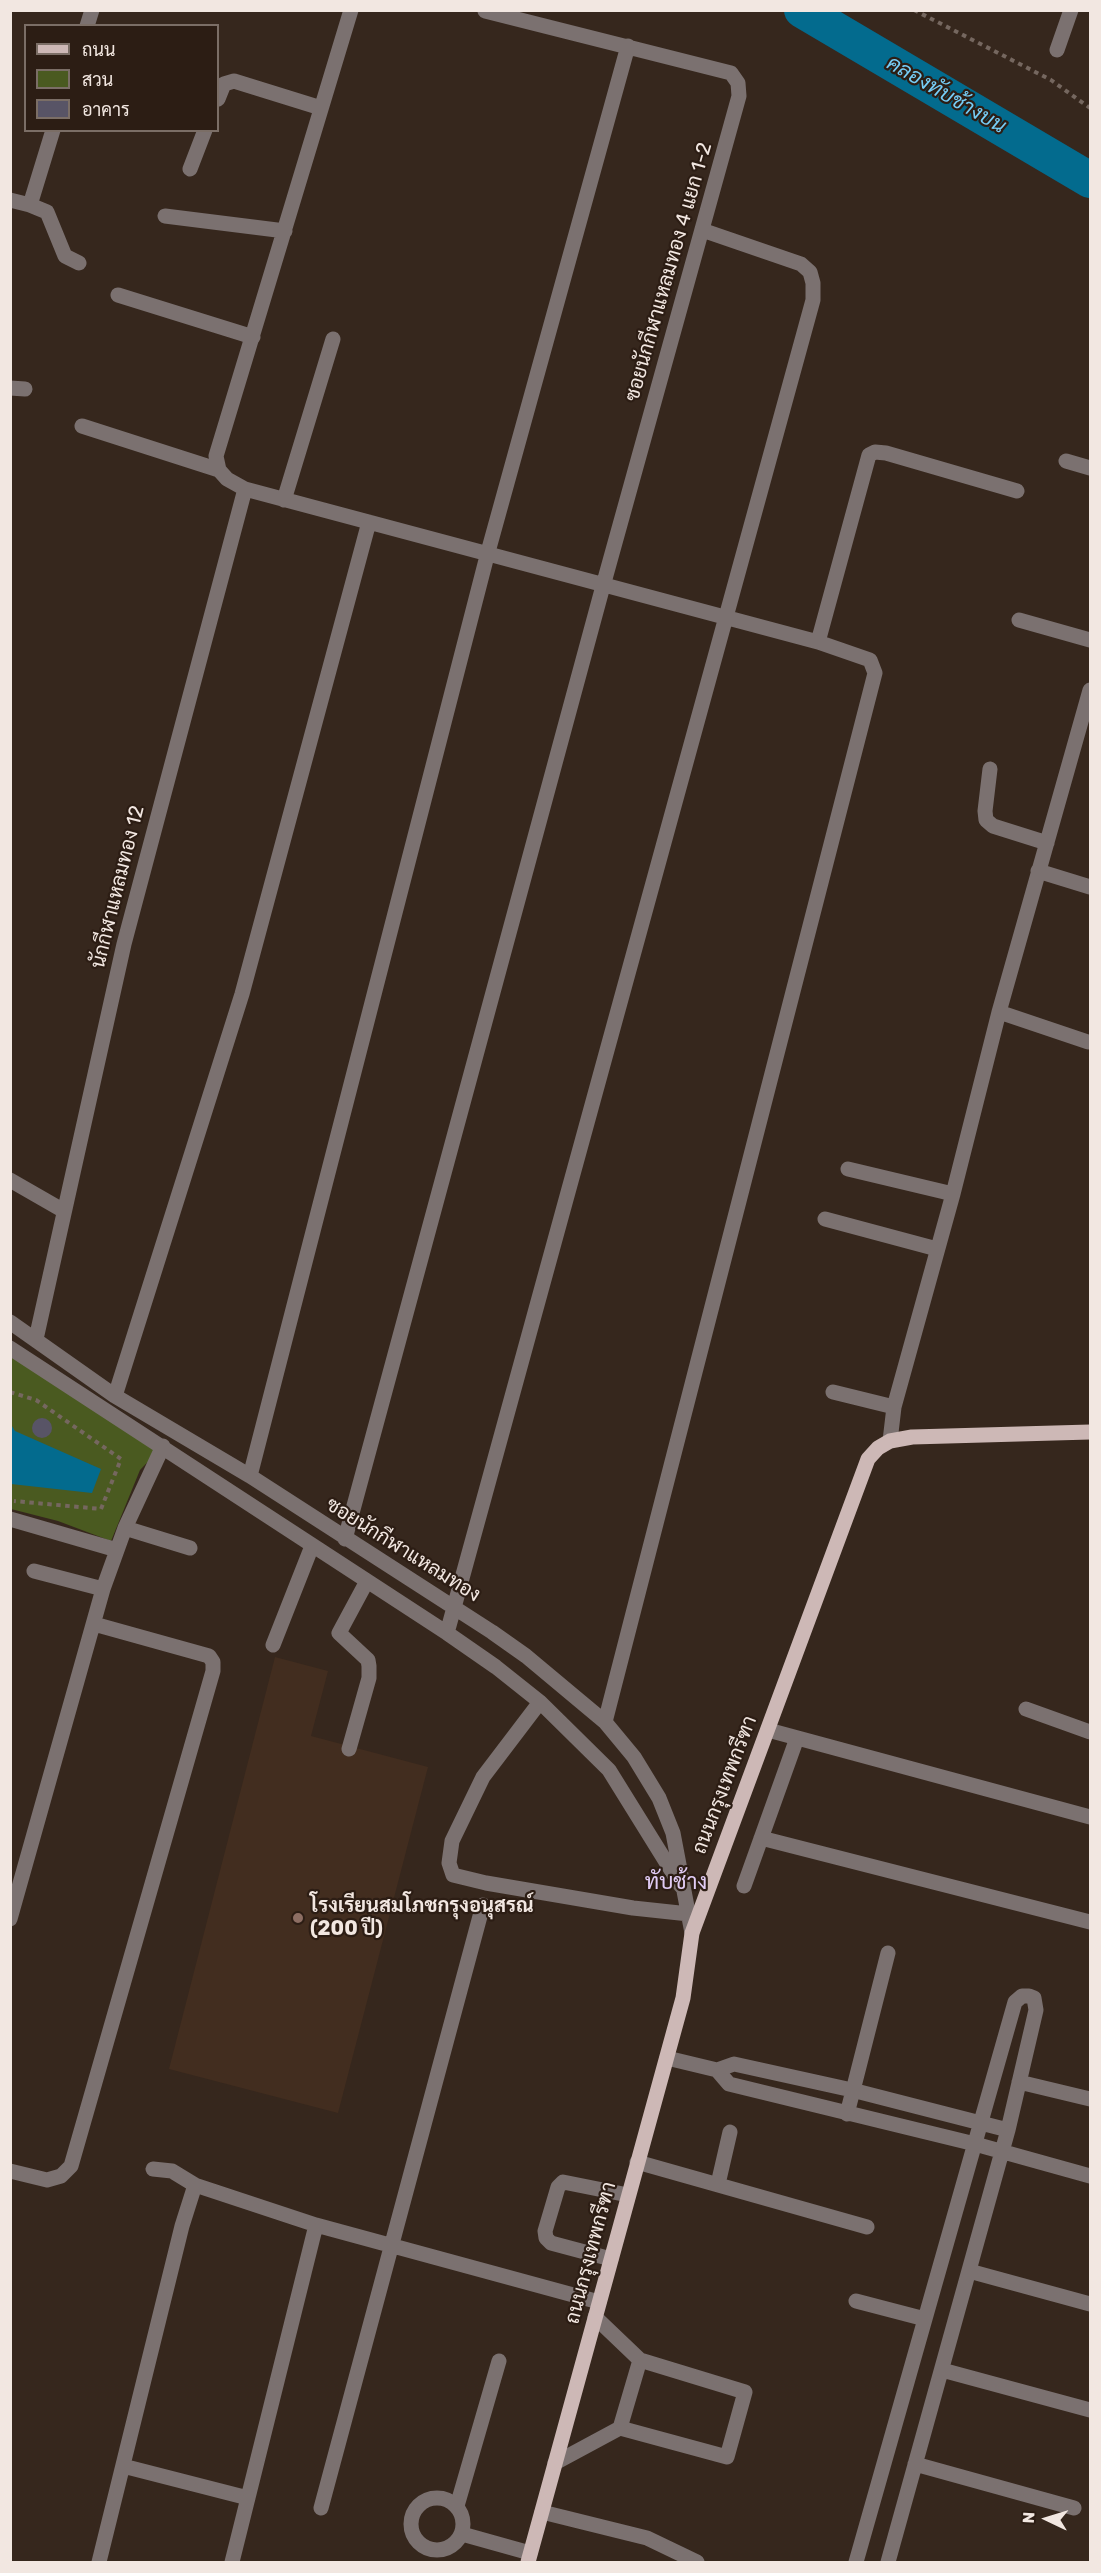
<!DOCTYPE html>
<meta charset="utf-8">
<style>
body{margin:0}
#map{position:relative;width:1101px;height:2573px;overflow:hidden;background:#36271d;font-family:Rubik,Sarabun,sans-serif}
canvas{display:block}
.frame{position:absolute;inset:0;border:12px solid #f2e7e1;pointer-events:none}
.legend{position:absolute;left:24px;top:24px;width:195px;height:108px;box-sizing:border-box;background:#2c1d14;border:2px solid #7b6e66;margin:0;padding:8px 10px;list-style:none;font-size:18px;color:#f2e7e1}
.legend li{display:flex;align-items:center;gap:12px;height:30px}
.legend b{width:30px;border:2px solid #7b6e66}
.north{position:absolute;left:1017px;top:2489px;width:60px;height:60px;-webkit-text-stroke:4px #2c1d14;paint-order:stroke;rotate:274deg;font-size:16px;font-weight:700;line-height:24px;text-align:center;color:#f2e7e1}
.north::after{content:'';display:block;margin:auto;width:21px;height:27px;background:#f2e7e1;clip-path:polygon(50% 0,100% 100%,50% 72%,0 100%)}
</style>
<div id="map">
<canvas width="1101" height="2573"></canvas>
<div class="frame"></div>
<ul class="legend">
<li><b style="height:8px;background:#cdb8b6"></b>ถนน</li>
<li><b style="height:16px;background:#4a5a20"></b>สวน</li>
<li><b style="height:16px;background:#585466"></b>อาคาร</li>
</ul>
<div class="north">N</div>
</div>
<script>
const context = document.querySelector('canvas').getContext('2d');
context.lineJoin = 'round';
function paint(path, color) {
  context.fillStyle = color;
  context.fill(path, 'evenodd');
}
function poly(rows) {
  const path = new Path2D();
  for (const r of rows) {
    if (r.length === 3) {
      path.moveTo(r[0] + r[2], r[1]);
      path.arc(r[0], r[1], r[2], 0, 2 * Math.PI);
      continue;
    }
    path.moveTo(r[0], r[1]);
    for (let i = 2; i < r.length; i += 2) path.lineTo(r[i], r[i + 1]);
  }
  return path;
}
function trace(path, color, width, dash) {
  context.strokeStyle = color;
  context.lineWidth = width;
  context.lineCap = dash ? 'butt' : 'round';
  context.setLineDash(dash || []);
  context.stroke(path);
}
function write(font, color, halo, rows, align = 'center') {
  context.font = font + ' Rubik,Sarabun,sans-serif';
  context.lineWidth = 4.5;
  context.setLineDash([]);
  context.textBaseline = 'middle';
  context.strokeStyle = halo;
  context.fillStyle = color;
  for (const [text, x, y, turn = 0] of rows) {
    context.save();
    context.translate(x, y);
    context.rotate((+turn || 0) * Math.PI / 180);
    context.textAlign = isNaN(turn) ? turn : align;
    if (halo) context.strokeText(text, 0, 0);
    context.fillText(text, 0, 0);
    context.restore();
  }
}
paint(poly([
 [275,1657,328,1671,311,1736,428,1767,338,2113,169,2069]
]), '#422d1f');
paint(poly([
 [10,1348,163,1446,140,1470,111,1541,58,1521,11,1509]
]), '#4a5a20');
paint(poly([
 [10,1423,15,1431,101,1469,92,1493,11,1484]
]), '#036b8e');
trace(poly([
 [802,10,1090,180]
]), '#036b8e', 36);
paint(poly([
 [42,1428,10]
]), '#585466');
trace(poly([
 [914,10,1051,80,1090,108],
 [10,1392,36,1400,121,1459,101,1509,14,1501]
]), '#75675f', 4, [4.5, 4.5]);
trace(poly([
 [87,26,92,10],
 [1057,50,1071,10],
 [218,99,224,84,234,81,321,108],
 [190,169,205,130],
 [10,200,30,205,53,130],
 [30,205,47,212,65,256,79,263],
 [165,216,285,231],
 [118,295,253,337],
 [10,388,25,389],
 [82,426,219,470],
 [1066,461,1090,468],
 [245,489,227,479,219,470,216,456,351,10],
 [284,500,333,339],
 [1019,620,1090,640],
 [818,642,869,455,875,452,886,453,1017,491],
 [990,769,985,811,986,820,993,826,1047,843],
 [1038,871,1090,887],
 [999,1012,1088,1042],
 [848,1169,953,1194],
 [10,1180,64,1211],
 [825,1219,937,1249],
 [10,1322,115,1396,250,1476,492,1632,526,1656,605,1722,634,1757,659,1798,673,1833,692,1933],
 [36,1339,124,944,245,489,818,642,870,660,875,673,605,1722],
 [10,1348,447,1633,496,1667,540,1702,609,1770,681,1886],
 [833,1392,894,1407],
 [115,1396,242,994,369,522],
 [890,1441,894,1407,953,1194,999,1012,1090,690],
 [250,1476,488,552,628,46],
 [10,1519,117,1550],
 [125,1528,190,1548],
 [345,1539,603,586,739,96,738,83,731,73,485,11],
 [34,1571,103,1589],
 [447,1633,813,300,813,283,810,272,801,264,702,230],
 [273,1645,312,1546],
 [540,1702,483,1777,452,1841,449,1863,453,1875,486,1883,633,1908,689,1914],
 [1026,1709,1090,1732],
 [768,1730,1090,1817],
 [349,1749,369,1678,369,1666,368,1660,339,1633,367,1581],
 [761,1838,1090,1922],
 [744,1886,797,1738],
 [10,1919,103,1589,125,1528,163,1446],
 [667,2058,717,2070,734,2064,852,2090,1008,2130],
 [717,2070,729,2084,975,2144,1090,2176],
 [1019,2082,1090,2099],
 [847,2114,888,1953],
 [637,2162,867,2227],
 [153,2169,172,2171,195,2185],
 [10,2171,47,2180,61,2176,71,2166,213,1671,213,1662,209,1656,94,1624],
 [718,2184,730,2132],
 [611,2259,551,2243,546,2238,545,2231,558,2187,563,2182,628,2195],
 [969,2271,1090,2304],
 [856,2301,925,2319],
 [942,2370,1090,2410],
 [620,2428,727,2457,745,2392,640,2360],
 [555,2463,620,2428,640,2360,595,2317],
 [915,2464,1074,2508],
 [123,2466,248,2498],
 [437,2524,26],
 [457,2506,499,2361],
 [321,2508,483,1905],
 [542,2512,647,2538,697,2562],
 [462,2534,530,2553],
 [99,2562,182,2226,195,2185,316,2225,599,2302],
 [232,2562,316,2225],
 [856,2562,1015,2002,1022,1996,1029,1996,1034,1998,1036,2010,1008,2130,888,2562]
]), '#7b7170', 15);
trace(poly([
 [528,2562,683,1998,692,1933,868,1459,878,1448,890,1441,912,1437,1090,1432]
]), '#cdb8b6', 15);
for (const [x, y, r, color] of [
 [298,1918,6,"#8d6e63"]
]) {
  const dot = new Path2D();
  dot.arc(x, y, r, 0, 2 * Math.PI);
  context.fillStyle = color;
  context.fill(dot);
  trace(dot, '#2c1d14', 2);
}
write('20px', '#f2e7e1', '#2c1d14', [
 ["ซอยนักกีฬาแหลมทอง 4 แยก 1-2",669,272,-74],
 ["นักกีฬาแหลมทอง 12",118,887,-76],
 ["ซอยนักกีฬาแหลมทอง",403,1550,32],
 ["ถนนกรุงเทพกรีฑา",725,1785,-69],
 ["ถนนกรุงเทพกรีฑา",591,2253,-75]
]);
write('bold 20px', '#f2e7e1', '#2c1d14', [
 ["โรงเรียนสมโภชกรุงอนุสรณ์",310,1906],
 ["(200 ปี)",310,1929]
], 'left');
write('italic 21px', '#76cdf6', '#2c1d14', [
 ["คลองทับช้างบน",946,95,30]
]);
write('22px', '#e1ccf5', '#2c1d14', [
 ["ทับช้าง",676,1883]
]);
</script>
